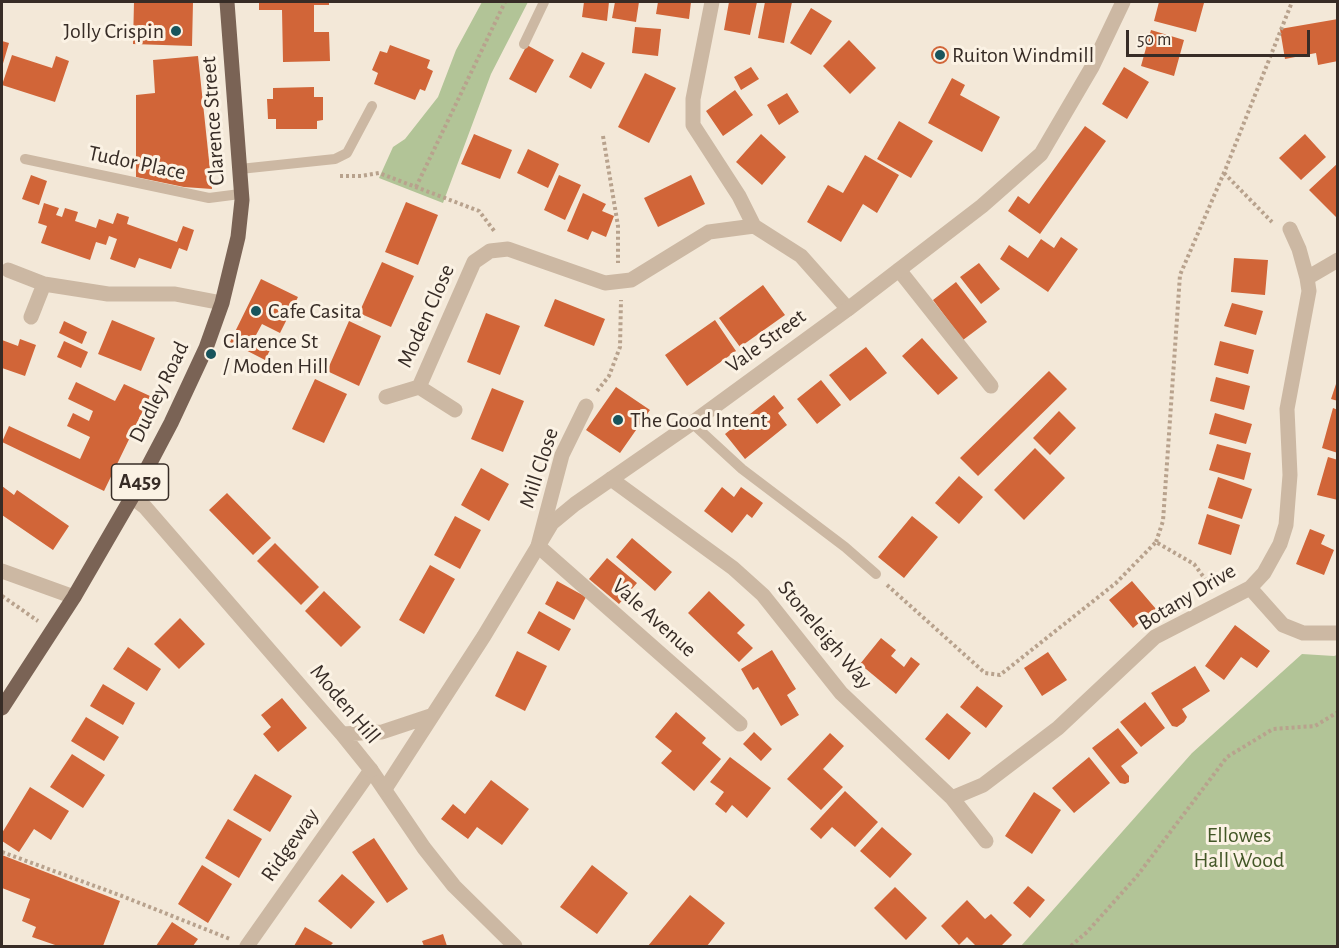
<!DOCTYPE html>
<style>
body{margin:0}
#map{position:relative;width:1339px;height:948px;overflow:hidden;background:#f3e8d8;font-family:"Alegreya Sans",sans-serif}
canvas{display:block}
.frame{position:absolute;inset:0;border:3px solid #372c26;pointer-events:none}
.scale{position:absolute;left:1126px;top:30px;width:184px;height:27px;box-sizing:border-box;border:3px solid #372c26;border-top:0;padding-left:8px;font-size:18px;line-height:21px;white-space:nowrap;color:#372c26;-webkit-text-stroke:4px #fbf2e4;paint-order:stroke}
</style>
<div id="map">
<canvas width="1339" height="948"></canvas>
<div class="frame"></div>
<div class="scale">50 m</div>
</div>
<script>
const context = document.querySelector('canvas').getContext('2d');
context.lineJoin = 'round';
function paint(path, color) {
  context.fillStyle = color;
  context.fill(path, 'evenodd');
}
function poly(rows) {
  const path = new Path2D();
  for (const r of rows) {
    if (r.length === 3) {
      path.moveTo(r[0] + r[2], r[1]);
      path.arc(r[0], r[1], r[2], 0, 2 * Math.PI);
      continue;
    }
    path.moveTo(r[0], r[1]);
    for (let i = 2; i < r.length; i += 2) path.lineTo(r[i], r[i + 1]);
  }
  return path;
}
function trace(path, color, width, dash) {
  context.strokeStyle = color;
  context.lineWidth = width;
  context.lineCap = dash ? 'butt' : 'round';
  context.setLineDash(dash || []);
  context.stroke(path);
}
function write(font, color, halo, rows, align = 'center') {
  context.font = font + ' "Alegreya Sans",sans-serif';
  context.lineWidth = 6;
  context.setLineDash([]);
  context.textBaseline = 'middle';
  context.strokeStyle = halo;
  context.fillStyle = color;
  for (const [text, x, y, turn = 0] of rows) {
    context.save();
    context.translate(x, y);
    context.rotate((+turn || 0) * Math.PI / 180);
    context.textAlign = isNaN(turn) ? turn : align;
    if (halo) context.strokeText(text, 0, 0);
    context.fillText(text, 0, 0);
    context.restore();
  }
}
paint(poly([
 [482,2,528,2,491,74,443,203,379,178,393,147,405,139,438,97,456,50],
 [1302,654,1334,656,1337,655,1337,946,1021,946,1192,753]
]), '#b2c497');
paint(poly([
 [134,2,193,2,192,46,133,44],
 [259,2,329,2,329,5,314,5,314,32,329,32,330,61,283,62,282,10,259,10],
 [584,2,609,2,607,21,582,17],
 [615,2,639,2,636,22,612,18],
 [658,2,691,2,689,19,656,14],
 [729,2,757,2,750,35,724,30],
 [765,2,792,2,784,43,758,38],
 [1159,2,1204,3,1196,32,1154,21],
 [811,8,832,21,811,55,790,43],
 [1338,19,1338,61,1318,65,1316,53,1285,59,1280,29],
 [635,27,661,29,658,56,632,53],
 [1151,30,1184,40,1174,76,1141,66],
 [849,40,876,68,850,94,823,66],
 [2,41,9,43,2,67],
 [390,45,430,60,427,68,433,71,425,91,420,89,415,100,374,84,378,73,372,70,380,51,387,53],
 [527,45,554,60,536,93,509,79],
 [940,55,9],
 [582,52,605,63,591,89,569,77],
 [12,55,52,68,56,56,69,61,55,102,2,85],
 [198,56,212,189,184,187,136,177,136,95,155,93,153,60],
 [751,67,759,79,741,90,734,77],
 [1124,67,1149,82,1127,119,1102,104],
 [645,73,676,88,649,143,618,127],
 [952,78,965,85,960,95,1000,117,982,152,928,123],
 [314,87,314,97,323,97,323,120,317,121,317,129,276,129,276,119,268,119,267,99,273,99,273,88],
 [735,90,753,115,723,136,706,111],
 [787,93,799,112,779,125,767,105],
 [899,121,933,141,911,178,877,159],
 [1085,126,1106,141,1040,234,1008,211,1018,196,1029,204],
 [474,134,512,150,500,179,461,164],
 [761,134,786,157,762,185,736,162],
 [1305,134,1326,157,1301,180,1279,158],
 [528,149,559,164,548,188,517,173],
 [865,155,899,175,877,213,863,204,841,242,807,222,828,185,843,193],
 [1338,163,1338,219,1309,190],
 [31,175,47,181,39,205,22,199],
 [559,175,581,185,565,220,544,210],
 [691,175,705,204,658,227,644,198],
 [583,193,606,204,602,211,614,216,606,237,592,231,588,240,567,231],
 [406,202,438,215,418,265,385,252],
 [44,203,59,208,56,215,62,217,65,208,78,212,75,221,96,228,99,219,113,224,117,213,129,217,127,224,177,242,183,226,194,230,187,251,179,248,171,269,139,258,135,268,110,259,117,239,109,236,106,245,96,242,90,260,41,243,47,226,38,223],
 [1061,237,1078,249,1048,292,1000,259,1009,245,1028,258,1041,239,1054,248],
 [1234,258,1268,260,1265,295,1231,292],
 [382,262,414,276,391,327,359,313],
 [979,263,1000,289,981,304,960,277],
 [261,279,298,297,280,333,262,324,256,335,273,344,265,360,230,342],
 [956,282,987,322,963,340,933,300],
 [763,285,785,315,740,347,719,318],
 [555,299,605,319,594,346,544,326],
 [1232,303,1263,311,1256,335,1224,326],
 [486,313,520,326,500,375,467,362],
 [112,320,155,338,141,371,98,354],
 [715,320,736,351,687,386,665,355],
 [64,321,87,332,82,344,59,333],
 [349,321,381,336,359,386,327,371],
 [922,338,958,378,938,395,902,356],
 [20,339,36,345,25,376,2,368,2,340,18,346],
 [64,341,88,352,81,368,57,357],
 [1220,341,1254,350,1248,374,1214,365],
 [866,347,887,373,850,401,829,375],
 [1049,371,1067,389,978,476,960,458],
 [1216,377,1250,386,1244,410,1210,401],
 [1338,378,1338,401,1331,399],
 [315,379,347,394,324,443,292,429],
 [821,380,841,405,817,424,797,399],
 [76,382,115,401,124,384,150,396,104,491,2,442,9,426,80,459,90,437,67,426,73,413,89,421,93,411,68,399],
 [616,387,650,410,620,453,586,430],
 [492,388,524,401,503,452,471,439],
 [774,395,784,408,778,413,787,425,745,459,725,434],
 [1333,408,1338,410,1338,453,1322,448],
 [1059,411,1076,428,1050,455,1033,438],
 [1215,413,1252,424,1246,444,1209,434],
 [1217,444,1251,453,1244,480,1209,470],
 [1035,448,1065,478,1024,520,994,490],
 [1328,457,1338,460,1338,500,1317,495],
 [481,468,509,484,489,521,461,505],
 [959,476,983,497,959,524,935,503],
 [1218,477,1252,489,1242,519,1208,508],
 [2,486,14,495,17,490,69,526,53,550,2,515],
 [722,487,734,497,741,487,763,503,752,518,747,514,732,533,704,511],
 [227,493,271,538,253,555,209,510],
 [1207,514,1240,525,1231,555,1198,544],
 [455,516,481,530,460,569,434,555],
 [912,516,938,537,904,578,878,557],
 [1310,529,1325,535,1321,544,1334,550,1324,575,1296,564],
 [632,538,672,572,655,591,616,557],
 [275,543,319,587,301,605,257,561],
 [607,558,637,583,619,604,589,579],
 [430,565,455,579,424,634,399,620],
 [557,581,586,597,574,620,545,604],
 [1132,581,1156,609,1133,628,1109,600],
 [324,591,361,627,341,647,305,611],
 [709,591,745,625,737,633,753,648,739,662,688,613],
 [539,611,571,629,559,651,527,633],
 [180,618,205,644,179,669,154,644],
 [1235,625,1270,651,1257,668,1241,657,1224,680,1205,666],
 [881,638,896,650,891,656,904,667,911,657,920,664,896,694,860,664],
 [128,647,161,669,147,691,113,669],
 [772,650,796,689,787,695,799,715,781,726,758,687,753,690,741,669],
 [517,651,547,666,525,711,495,696],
 [1048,652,1067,680,1042,696,1024,668],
 [1195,666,1210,691,1182,709,1187,717,1184,722,1177,727,1172,726,1151,693],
 [103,684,135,703,123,725,90,706],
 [977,686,1003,706,986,728,960,707],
 [282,698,307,728,278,752,263,734,271,727,261,715],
 [1145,702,1165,728,1141,747,1120,722],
 [676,712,706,738,702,743,721,759,694,791,661,763,672,751,655,737],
 [947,713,971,733,949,760,925,739],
 [86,717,119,737,104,761,71,741],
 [1118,728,1138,753,1121,766,1129,776,1129,782,1125,784,1120,783,1092,748],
 [754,732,772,749,761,761,743,744],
 [830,733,844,746,823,769,843,787,821,810,787,779],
 [72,754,105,775,83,808,50,787],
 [730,757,771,788,747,818,732,805,726,813,715,804,724,792,710,782],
 [1089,757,1110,783,1074,813,1052,788],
 [255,774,292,796,270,832,233,810],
 [491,780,529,809,502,845,477,827,468,839,441,819,453,804,465,814],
 [30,787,69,811,51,840,34,829,19,852,2,841,2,833],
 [845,791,878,822,855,847,832,827,821,839,810,829],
 [1034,792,1061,810,1032,854,1005,836],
 [228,819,262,839,239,878,205,858],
 [882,827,912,854,890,878,860,851],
 [374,838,408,889,387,903,352,852],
 [2,855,120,901,103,946,58,946,32,937,36,927,22,921,30,899,2,888],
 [202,865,232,884,208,923,178,904],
 [592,865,628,893,597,934,560,907],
 [342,874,375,902,351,929,318,901],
 [1028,886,1045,900,1030,918,1013,903],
 [895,887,927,918,906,940,874,908],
 [690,895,725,923,707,946,648,946],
 [967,900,985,919,991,914,1012,935,1001,946,976,946,967,937,959,945,941,926],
 [172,922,198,939,193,946,156,946],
 [305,927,333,943,330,946,294,946],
 [443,934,447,946,424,946,422,941]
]), '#d16538');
trace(poly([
 [603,136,618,226,618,263],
 [1224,173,1272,222],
 [340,176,361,176,379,173,479,211,495,232],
 [416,187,505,2],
 [597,391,609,376,620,347,621,300],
 [1156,542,1163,521,1180,275,1226,168,1292,2],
 [887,585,985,673,1000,675,1116,583,1156,542,1194,564,1211,587],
 [2,596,38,621],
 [2,852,122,896,230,939],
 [1071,946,1087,932,1137,876,1227,757,1273,729,1315,726,1338,712]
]), '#b8a28d', 4, [3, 3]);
trace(poly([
 [524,44,544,2],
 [25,159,209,198,240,194],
 [240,169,335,159,347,153,372,106],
 [692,423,742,469,845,547,876,574]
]), '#ccb8a3', 10);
trace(poly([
 [712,2,693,99,693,125,739,196,754,226],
 [8,270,44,284,108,294,175,294,222,303],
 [899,270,991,386],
 [1307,278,1338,260],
 [31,317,44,284],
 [419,387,474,262,490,251,508,249,605,283,631,280,709,232,754,226,801,256,848,309],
 [386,397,419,387,455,410],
 [586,406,562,455,538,546,740,724],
 [611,479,733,568,763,595,841,693,952,798,986,841],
 [2,571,74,597],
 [1250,588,1283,625,1303,633,1338,633],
 [952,798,983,785,1058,728,1155,637,1250,588,1264,573,1280,544,1286,525,1290,475,1287,409,1309,291,1307,278,1299,249,1290,229],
 [247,946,371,770,424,848,454,886,515,946]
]), '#ccb8a3', 15);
trace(poly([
 [132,497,145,507,342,734,371,770],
 [342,734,382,732,433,715],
 [385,789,484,636,552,523,575,504,692,423,848,309,982,206,1041,154,1092,67,1123,2]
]), '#ccb8a3', 15);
trace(poly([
 [2,708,74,597,132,497,171,423,206,348,222,303,238,237,242,200,227,2]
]), '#7a6355', 15);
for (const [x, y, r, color] of [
 [176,31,6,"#18545c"],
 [940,55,6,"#18545c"],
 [256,311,6,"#18545c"],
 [211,354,6,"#18545c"],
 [618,420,6,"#18545c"]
]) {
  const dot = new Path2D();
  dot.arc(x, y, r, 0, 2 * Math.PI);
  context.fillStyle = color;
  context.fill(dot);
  trace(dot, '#fbf2e4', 2);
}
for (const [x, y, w] of [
 [140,482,57]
]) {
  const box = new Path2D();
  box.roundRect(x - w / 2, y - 18, w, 36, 4.5);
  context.fillStyle = '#fbf2e4';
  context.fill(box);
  trace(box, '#372c26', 1.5);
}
write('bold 21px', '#372c26', null, [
 ["A459",140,482]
]);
write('22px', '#372c26', '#fbf2e4', [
 ["Jolly Crispin",164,31,"right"],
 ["Ruiton Windmill",952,55],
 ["Cafe Casita",268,311],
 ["Clarence St",223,341],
 ["/ Moden Hill",223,366],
 ["The Good Intent",630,420]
], 'left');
write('22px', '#372c26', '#fbf2e4', [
 ["Clarence Street",213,121,-94],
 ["Tudor Place",137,163,12],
 ["Moden Close",426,316,-66],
 ["Vale Street",766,341,-36],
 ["Dudley Road",159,392,-64],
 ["Mill Close",539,468,-72],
 ["Botany Drive",1187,597,-31],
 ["Vale Avenue",654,618,42],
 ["Stoneleigh Way",825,635,50],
 ["Moden Hill",345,704,50],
 ["Ridgeway",290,845,-55]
]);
write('22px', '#435727', '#fbf2e4', [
 ["Ellowes",1239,835],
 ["Hall Wood",1239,860]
]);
</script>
